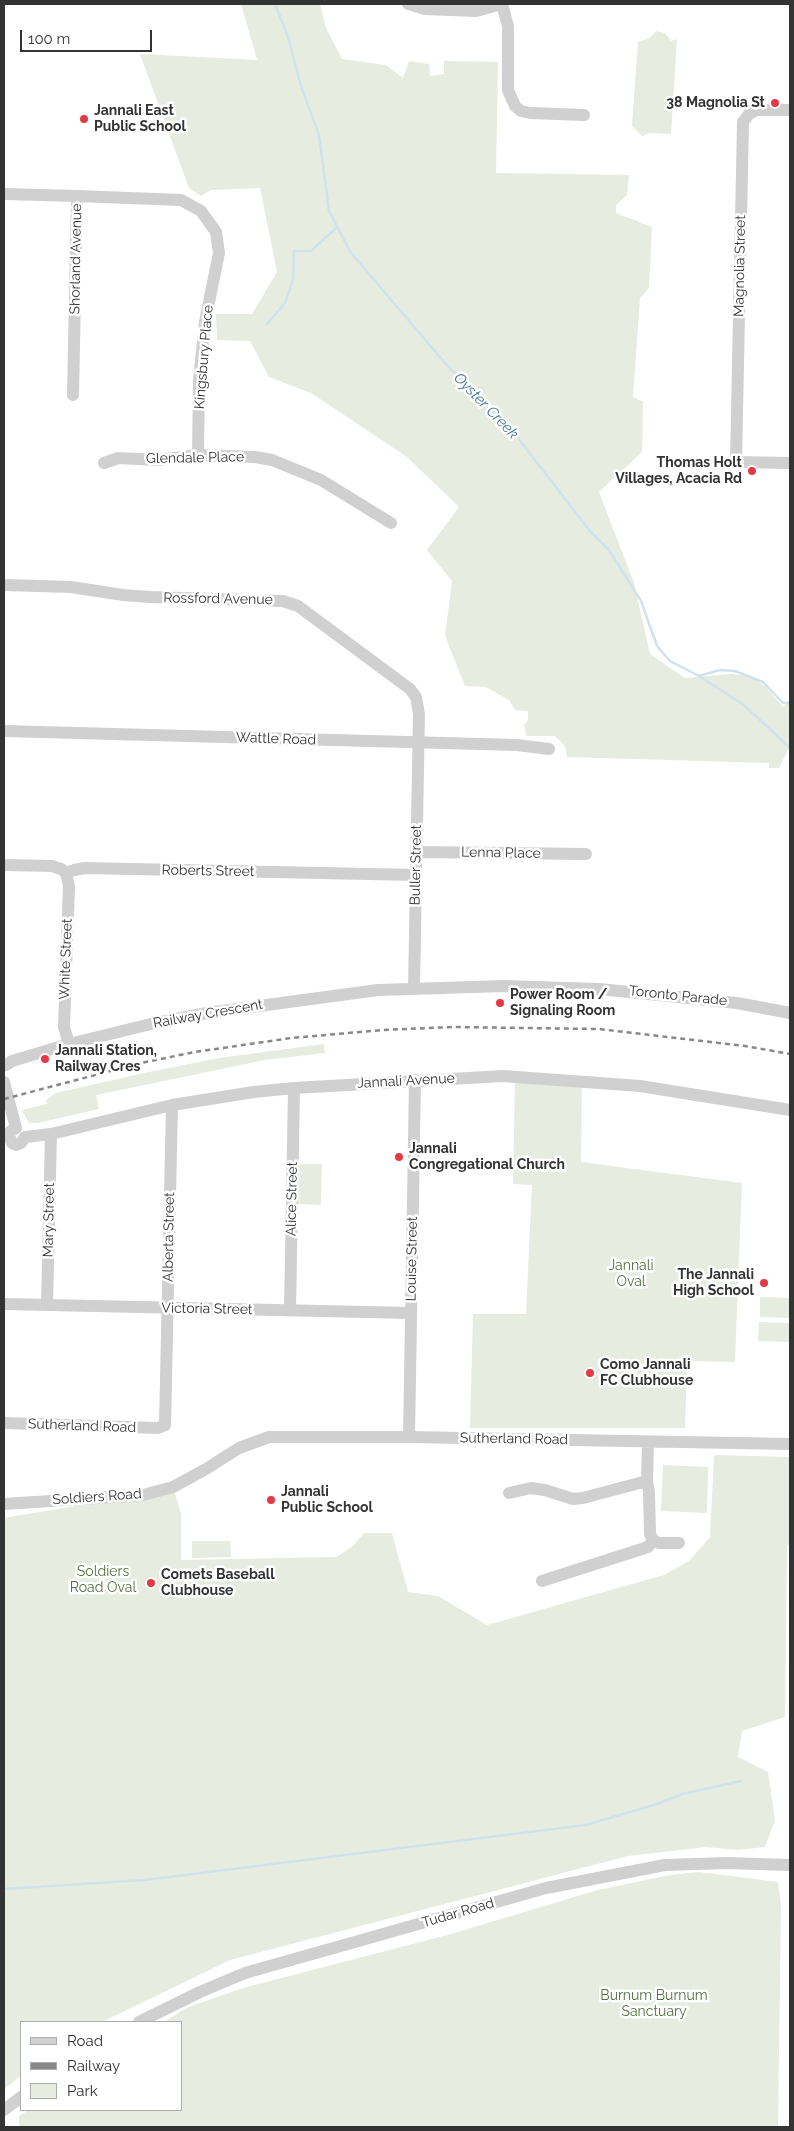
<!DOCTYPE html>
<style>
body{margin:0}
#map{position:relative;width:794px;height:2131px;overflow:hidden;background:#fff;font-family:Raleway,sans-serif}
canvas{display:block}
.frame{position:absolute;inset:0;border:5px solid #333;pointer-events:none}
.legend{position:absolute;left:20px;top:2021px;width:162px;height:90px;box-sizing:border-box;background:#fff;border:1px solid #adadad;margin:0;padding:6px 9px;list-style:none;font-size:15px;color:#333}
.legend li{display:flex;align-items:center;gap:10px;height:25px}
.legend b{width:25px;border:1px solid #adadad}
.scale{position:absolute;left:20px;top:30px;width:132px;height:22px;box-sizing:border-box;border:2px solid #333;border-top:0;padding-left:6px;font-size:15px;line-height:18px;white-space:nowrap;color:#333;-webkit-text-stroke:4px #fff;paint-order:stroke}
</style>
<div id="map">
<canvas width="794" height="2131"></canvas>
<div class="frame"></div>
<ul class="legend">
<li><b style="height:6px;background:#d0d0d0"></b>Road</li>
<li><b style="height:6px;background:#888"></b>Railway</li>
<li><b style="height:14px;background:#e6ecdf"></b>Park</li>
</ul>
<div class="scale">100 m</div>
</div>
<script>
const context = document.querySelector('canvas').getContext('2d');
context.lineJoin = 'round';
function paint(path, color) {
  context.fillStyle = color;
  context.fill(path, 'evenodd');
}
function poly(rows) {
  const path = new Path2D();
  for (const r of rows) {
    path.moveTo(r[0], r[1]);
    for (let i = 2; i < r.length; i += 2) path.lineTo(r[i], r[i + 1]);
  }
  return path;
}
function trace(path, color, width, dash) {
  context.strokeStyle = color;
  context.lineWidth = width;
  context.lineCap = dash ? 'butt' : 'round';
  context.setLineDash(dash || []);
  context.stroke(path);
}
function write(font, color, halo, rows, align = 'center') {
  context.font = font + ' Raleway,sans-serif';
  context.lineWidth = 5;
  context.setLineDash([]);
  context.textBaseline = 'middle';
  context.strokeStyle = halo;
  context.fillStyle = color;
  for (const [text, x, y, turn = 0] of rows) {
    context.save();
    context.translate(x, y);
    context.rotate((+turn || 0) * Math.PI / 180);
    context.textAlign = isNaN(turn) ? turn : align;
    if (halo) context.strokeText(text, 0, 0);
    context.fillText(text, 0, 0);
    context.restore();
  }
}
paint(poly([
 [241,4,320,4,326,28,342,59,386,65,403,78,409,61,429,64,430,76,444,74,444,61,498,62,496,173,629,175,627,195,616,205,616,213,652,227,649,288,640,298,633,397,643,402,642,452,599,492,634,583,650,654,685,678,731,674,750,676,765,686,783,707,790,699,790,746,779,768,769,768,769,763,567,757,565,746,555,736,526,736,524,725,528,720,528,711,515,710,510,701,486,687,465,686,445,636,452,581,427,550,459,507,407,457,311,393,269,377,250,341,217,340,216,314,252,314,277,272,260,188,211,190,201,196,189,188,140,54,257,60],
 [656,31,665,33,671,41,677,39,671,134,649,133,642,136,632,126,638,42,649,38],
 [324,1044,325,1053,265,1060,96,1095,99,1109,38,1123,29,1123,22,1110,47,1104,46,1100,56,1093,144,1073,219,1058],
 [515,1077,582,1082,581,1162,742,1183,735,1362,687,1361,685,1428,470,1428,473,1314,526,1314,532,1185,513,1184],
 [299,1164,322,1164,321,1205,298,1204],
 [760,1297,790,1298,790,1318,760,1317],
 [759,1322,790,1323,790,1342,758,1341],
 [714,1455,790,1457,790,1544,787,1546,785,1717,742,1731,738,1757,768,1772,775,1820,765,1847,738,1850,706,1847,628,1856,230,1960,102,2022,21,2022,21,2076,4,2089,4,1518,142,1495,173,1487,181,1513,181,1560,336,1557,352,1547,364,1533,392,1533,408,1592,438,1596,487,1625,664,1575,689,1561,710,1537],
 [663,1465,708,1467,707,1513,661,1511],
 [192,1541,230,1541,231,1557,192,1558],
 [699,1872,778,1882,781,1906,778,2127,19,2127,19,2116,29,2110,181,2110,181,2022,164,2022,186,2008,243,1988,451,1934,598,1890,670,1875]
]), '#e6ecdf');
trace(poly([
 [275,4,288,37,301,86,319,135,329,211,351,253,445,363,514,433,590,531,609,550,641,601,657,646,670,661,699,676,744,705,790,748],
 [267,324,285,303,293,280,294,251,311,251,337,227],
 [699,676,720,670,735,671,763,682,783,703,790,703],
 [4,1889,145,1880,586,1825,657,1804,682,1794,741,1781]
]), '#cfe2ee', 2.5);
trace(poly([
 [408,4,425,9,476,11,502,4],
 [502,4,508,26,508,90,515,106,521,111,530,113,584,115],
 [790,110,757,110,749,114,743,122,736,462,790,463],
 [4,194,77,196,73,395],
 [77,196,181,200,201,211,216,232,219,253,205,322,199,380,198,455],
 [104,463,118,458,158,460,198,455,255,457,272,460,321,480,391,523],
 [4,585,71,587,123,595,150,597,283,601,298,606,410,689,416,697,419,714,414,988],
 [4,731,517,745,549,749],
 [416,852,586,854],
 [4,865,52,866,61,869,66,873],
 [66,873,74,870,85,868,415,875],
 [66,873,69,886,64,1027,69,1044],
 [6,1065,12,1061,69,1044,151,1024,207,1013,378,990,505,986,599,989,737,1003,790,1013],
 [4,1082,16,1128],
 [16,1128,11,1131,8,1134,12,1143,16,1145,21,1143,25,1137],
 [25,1137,51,1134,172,1105,254,1092,294,1088,503,1076,640,1086,790,1110],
 [4,1304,411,1313],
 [47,1305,51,1134],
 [290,1310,294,1088],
 [4,1423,158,1428,165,1425,172,1105],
 [409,1437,415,1080],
 [648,1442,647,1481,649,1492,650,1534,653,1540,659,1543,679,1543],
 [509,1493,531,1488,545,1490,573,1499,583,1498,647,1481],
 [4,1504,143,1495,173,1487,206,1469,239,1448,269,1437,409,1437,790,1444],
 [542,1581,648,1547,653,1540],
 [139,2022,200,1992,245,1973,546,1888,665,1865,727,1863,790,1865],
 [4,2110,21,2097]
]), '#d0d0d0', 12);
trace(poly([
 [4,1099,141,1063,195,1052,291,1038,383,1030,452,1027,599,1029,745,1046,790,1054]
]), '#888', 2.5, [5, 4]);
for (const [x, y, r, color] of [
 [775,103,5,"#e63946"],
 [84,119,5,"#e63946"],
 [752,471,5,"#e63946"],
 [500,1003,5,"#e63946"],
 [45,1059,5,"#e63946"],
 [399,1157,5,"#e63946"],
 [764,1283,5,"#e63946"],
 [590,1373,5,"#e63946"],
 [271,1500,5,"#e63946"],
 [151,1583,5,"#e63946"]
]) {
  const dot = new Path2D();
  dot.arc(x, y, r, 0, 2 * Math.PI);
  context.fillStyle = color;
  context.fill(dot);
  trace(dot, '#fff', 2);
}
write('bold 14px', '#333', '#fff', [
 ["38 Magnolia St",765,103,"right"],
 ["Jannali East",94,111],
 ["Public School",94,127],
 ["Thomas Holt",742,463,"right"],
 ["Villages, Acacia Rd",742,479,"right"],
 ["Power Room /",510,995],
 ["Signaling Room",510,1011],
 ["Jannali Station,",55,1051],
 ["Railway Cres",55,1067],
 ["Jannali",409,1149],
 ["Congregational Church",409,1165],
 ["The Jannali",754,1275,"right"],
 ["High School",754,1291,"right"],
 ["Como Jannali",600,1365],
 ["FC Clubhouse",600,1381],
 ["Jannali",281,1492],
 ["Public School",281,1508],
 ["Comets Baseball",161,1575],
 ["Clubhouse",161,1591]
], 'left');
write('14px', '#333', '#fff', [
 ["Shorland Avenue",76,259,-89],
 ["Magnolia Street",740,266,-89],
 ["Kingsbury Place",204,357,-85],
 ["Glendale Place",195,458,-1],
 ["Rossford Avenue",218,599,1],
 ["Wattle Road",276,739,2],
 ["Lenna Place",501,853,1],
 ["Buller Street",416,865,-89],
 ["Roberts Street",208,871,1],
 ["White Street",66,959,-88],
 ["Toronto Parade",678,996,6],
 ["Railway Crescent",208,1014,-10],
 ["Jannali Avenue",406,1081,-3],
 ["Alice Street",292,1199,-89],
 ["Mary Street",49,1220,-89],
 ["Alberta Street",169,1237,-89],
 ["Louise Street",412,1259,-89],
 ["Victoria Street",207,1309,1],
 ["Sutherland Road",82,1426,2],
 ["Sutherland Road",514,1439,1],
 ["Soldiers Road",97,1497,-4],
 ["Tudar Road",458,1913,-16]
]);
write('14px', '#56703f', '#fff', [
 ["Jannali",631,1266],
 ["Oval",631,1282],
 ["Soldiers",103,1572],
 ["Road Oval",103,1588],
 ["Burnum Burnum",654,1996],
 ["Sanctuary",654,2012]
]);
write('italic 15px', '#3f7597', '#fff', [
 ["Oyster Creek",486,406,46]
]);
</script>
